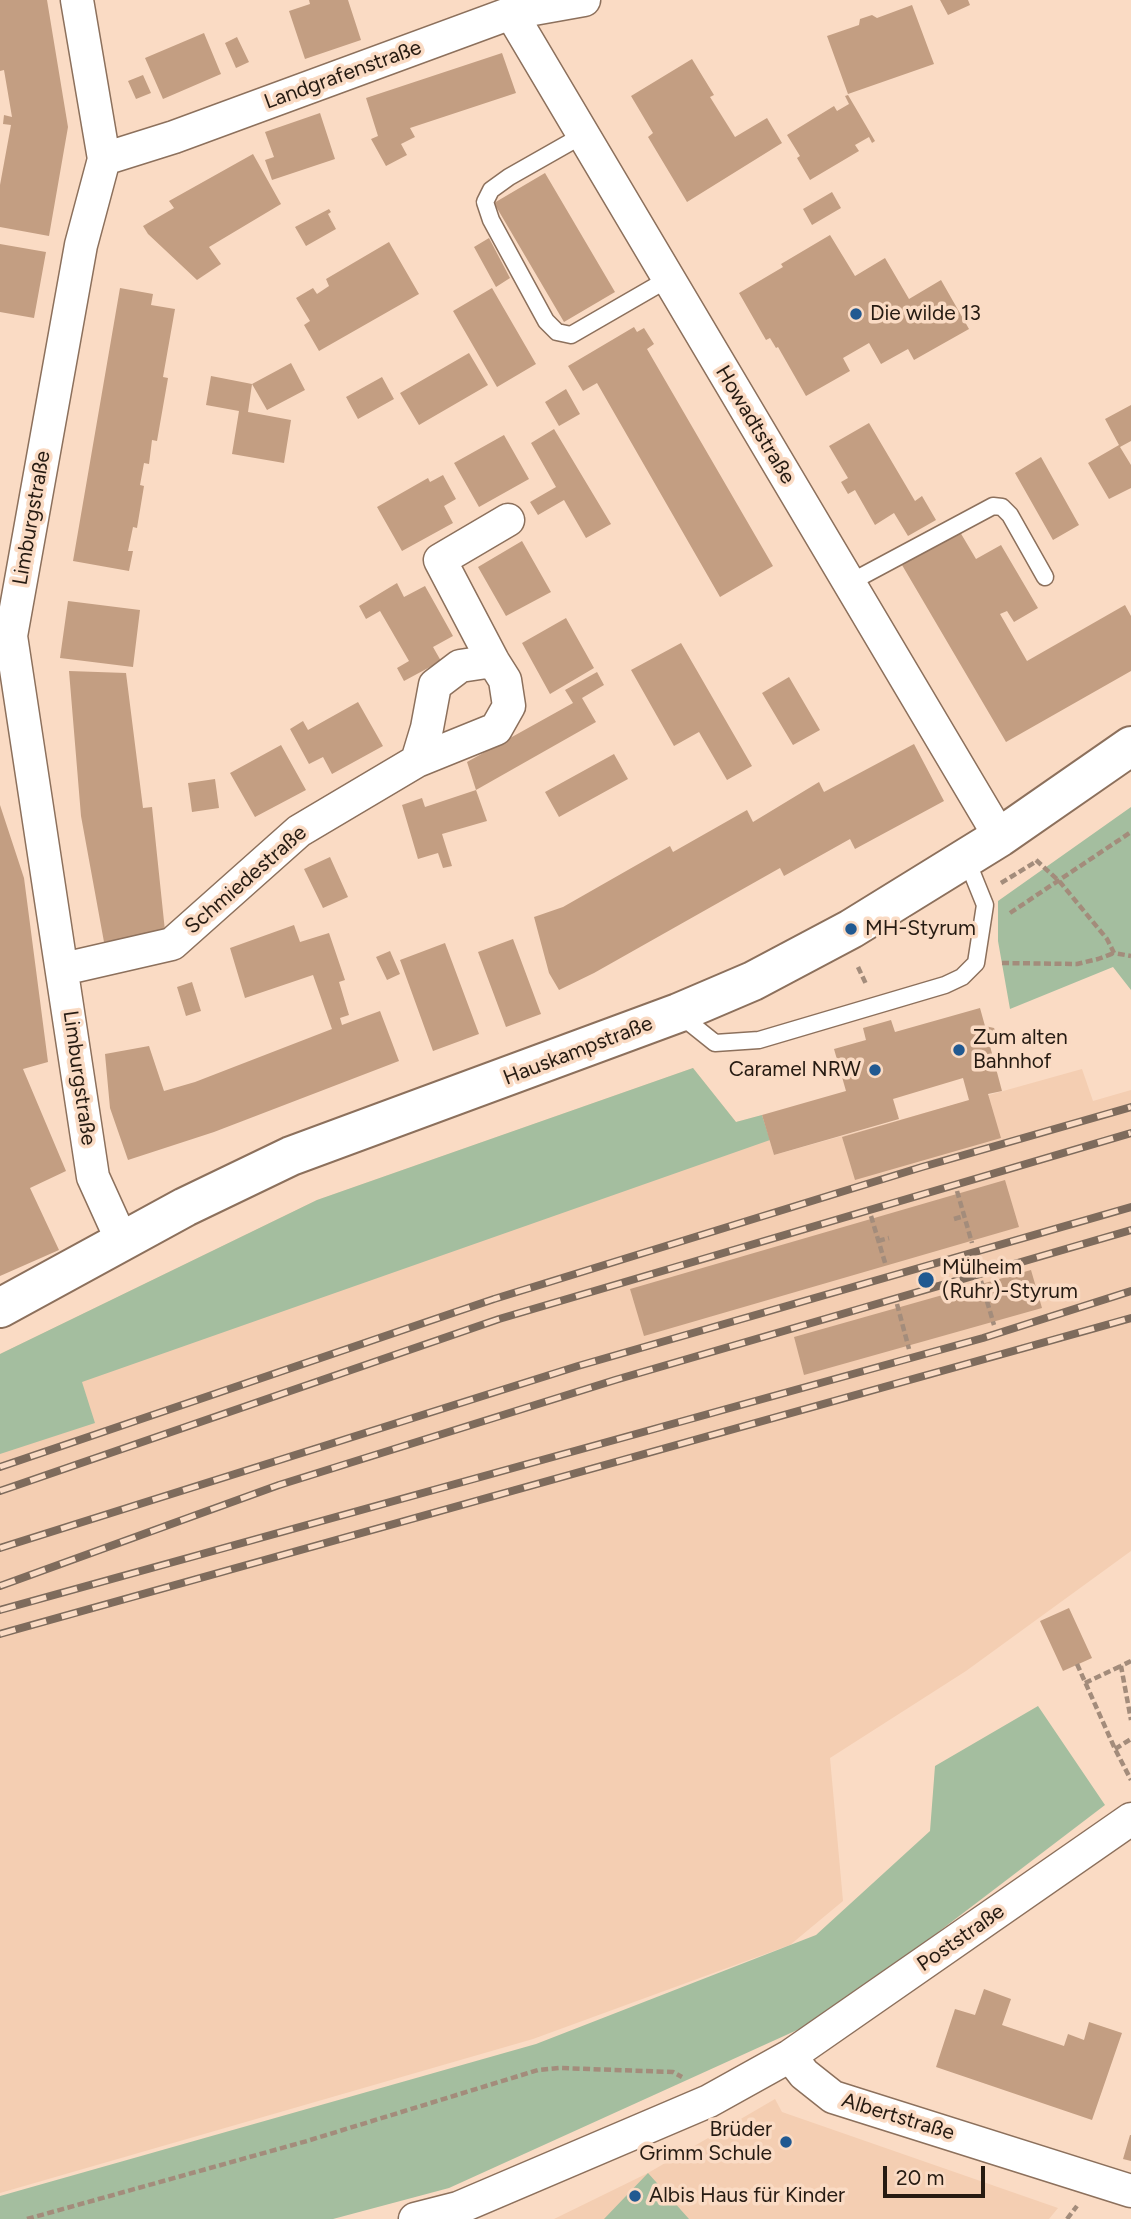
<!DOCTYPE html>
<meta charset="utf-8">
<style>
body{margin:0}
#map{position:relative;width:1131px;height:2219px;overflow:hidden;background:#fadbc4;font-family:Figtree,sans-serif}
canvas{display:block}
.scale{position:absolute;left:883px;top:2166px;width:102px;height:32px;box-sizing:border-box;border:4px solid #261b12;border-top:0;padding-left:9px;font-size:21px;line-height:24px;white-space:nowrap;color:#261b12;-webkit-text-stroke:5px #fadbc4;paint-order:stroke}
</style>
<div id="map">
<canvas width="1131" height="2219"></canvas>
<div class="scale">20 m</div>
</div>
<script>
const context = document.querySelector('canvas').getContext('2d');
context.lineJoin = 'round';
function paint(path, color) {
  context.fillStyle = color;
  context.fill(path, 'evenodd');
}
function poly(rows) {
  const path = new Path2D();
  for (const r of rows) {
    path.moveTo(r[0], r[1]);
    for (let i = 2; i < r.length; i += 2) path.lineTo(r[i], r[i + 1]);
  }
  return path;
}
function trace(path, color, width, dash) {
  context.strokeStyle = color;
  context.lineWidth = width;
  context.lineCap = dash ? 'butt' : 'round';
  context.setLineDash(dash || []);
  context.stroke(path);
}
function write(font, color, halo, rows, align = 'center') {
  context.font = font + ' Figtree,sans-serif';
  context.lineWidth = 7;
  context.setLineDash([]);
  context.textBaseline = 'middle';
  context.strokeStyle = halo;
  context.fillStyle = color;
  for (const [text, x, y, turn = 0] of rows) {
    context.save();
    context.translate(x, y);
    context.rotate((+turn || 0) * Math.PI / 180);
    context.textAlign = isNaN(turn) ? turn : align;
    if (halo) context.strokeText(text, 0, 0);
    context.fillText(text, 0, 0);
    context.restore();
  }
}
paint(poly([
 [693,1068,736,1122,762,1115,774,1155,1082,1069,1093,1101,1131,1090,1131,1551,966,1671,830,1758,843,1901,790,1945,533,2039,0,2193,0,1354,317,1200],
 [775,2099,782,2112,1058,2208,1049,2219,554,2219,648,2173]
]), '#f4ceb2');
paint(poly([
 [1131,807,1131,990,1113,967,1010,1009,998,941,998,901],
 [693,1068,736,1122,762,1115,770,1140,82,1382,95,1423,0,1454,0,1354,317,1200],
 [1038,1706,1105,1805,832,2013,795,2031,449,2188,333,2219,0,2219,0,2196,536,2044,816,1935,930,1831,935,1766],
 [648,2173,689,2219,604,2219]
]), '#a4be9f');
paint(poly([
 [0,0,47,0,68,127,49,236,0,227,0,185,11,125,3,124,4,115,12,117,4,70,0,71],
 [309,0,348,0,361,40,305,59,289,11,310,4],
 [940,0,968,0,970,5,948,15],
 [912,5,934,64,848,94,827,36,859,25,860,19,872,15,877,18],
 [204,33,221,74,163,99,145,58],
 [237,37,249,62,236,68,225,43],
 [502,53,516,93,410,128,415,137,401,144,407,155,386,166,371,139,378,136,366,98],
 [692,59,714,95,710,97,735,137,767,118,782,143,687,202,648,137,653,133,631,96],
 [143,75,151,93,136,99,128,81],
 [848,95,875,141,872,143,869,137,855,145,859,151,810,180,797,158,800,156,787,135,834,106,837,111,849,104,845,96],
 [320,113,335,159,272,180,265,160,274,157,265,132],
 [253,154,281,204,209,247,221,264,197,280,148,234,143,226,174,208,169,201],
 [545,173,615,292,564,322,494,203],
 [832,192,841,208,812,225,803,209],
 [329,209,331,212,328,214,336,229,306,246,295,227],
 [830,235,855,276,885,258,909,299,941,280,969,329,914,360,908,349,881,364,869,343,843,358,850,371,806,396,778,347,776,348,770,338,766,340,739,293,783,267,781,264],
 [489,238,510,278,496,287,474,247],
 [389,242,419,294,319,351,304,325,310,321,296,298,313,288,317,294,329,286,326,279],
 [0,244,46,252,34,318,0,312],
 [120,288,153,294,151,305,175,309,163,377,168,378,157,441,152,440,149,464,144,463,140,485,144,486,137,528,133,527,128,551,133,551,129,571,73,561],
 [492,288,536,364,497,387,453,311],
 [634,327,637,332,644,328,654,344,647,349,773,566,720,597,597,383,583,391,568,366],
 [469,353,488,385,419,425,400,393],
 [291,363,305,390,267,410,252,384],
 [211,376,252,384,248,412,291,420,284,463,232,454,239,411,206,405],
 [382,377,394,399,358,419,346,397],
 [566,389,580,414,559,426,545,402],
 [1131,405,1131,441,1120,447,1131,465,1131,488,1109,499,1088,463,1119,445,1105,419],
 [869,423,915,501,922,496,936,520,908,536,894,513,875,525,855,490,848,494,841,482,848,478,829,446],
 [554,429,611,524,586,538,564,500,538,515,530,502,556,487,531,443],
 [504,435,529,479,479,507,454,463],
 [1041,457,1079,525,1053,540,1015,473],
 [443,475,456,499,444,506,453,523,402,551,377,507,428,478,430,482],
 [960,532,976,559,1001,545,1038,608,1014,622,1007,611,1000,614,1027,661,1125,605,1131,616,1131,671,1006,742,902,565],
 [522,541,551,592,506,616,478,567],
 [397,583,404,597,425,586,453,636,433,647,441,661,404,681,397,668,409,661,380,611,366,619,359,606],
 [68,601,140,610,133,667,60,658],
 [566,618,594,668,550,694,522,643],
 [681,643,752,766,727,780,699,732,674,746,631,670],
 [69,671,126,673,143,808,152,807,165,931,104,942,81,816],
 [597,672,604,685,582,698,596,722,476,790,467,762,573,703,565,690],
 [789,677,820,730,793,745,762,693],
 [358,702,383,746,332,774,323,757,309,764,290,729,303,721,308,730],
 [914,744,944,801,855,849,850,839,784,876,780,868,594,973,559,990,549,973,534,917,563,907,670,846,673,852,747,810,753,822,819,782,824,792],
 [281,745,306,790,255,817,230,773],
 [614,754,628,779,559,817,545,792],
 [215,779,219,808,192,812,188,783],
 [476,790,487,821,442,834,452,866,443,868,438,853,418,859,402,805,422,798,425,807],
 [0,805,24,878,48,1062,23,1069,66,1171,30,1188,59,1250,0,1276],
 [330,857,348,897,323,908,304,869],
 [294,925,300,942,329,933,345,980,339,982,349,1015,340,1018,342,1025,380,1011,399,1061,214,1132,128,1160,110,1108,105,1054,149,1046,164,1091,195,1082,332,1029,313,975,245,998,230,948],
 [513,939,541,1014,506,1027,478,952],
 [445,943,479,1034,433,1051,400,960],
 [390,951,400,974,387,980,376,957],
 [192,982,201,1011,186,1016,177,987],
 [980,1008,985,1026,994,1028,998,1036,997,1041,990,1046,1002,1091,988,1094,1001,1138,855,1180,842,1137,969,1100,963,1078,893,1099,899,1119,774,1155,762,1115,846,1091,834,1049,866,1040,863,1028,891,1020,895,1032],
 [1005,1180,1019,1227,644,1336,630,1289],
 [1031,1270,1042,1308,804,1375,794,1337],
 [1069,1608,1092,1658,1063,1671,1040,1621],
 [984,1989,1011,1999,1002,2025,1064,2046,1068,2034,1084,2040,1089,2022,1122,2033,1092,2120,936,2067,955,2009,975,2015],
 [1130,2135,1131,2135,1131,2161,1123,2159]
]), '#c39e82');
const service = poly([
 [583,135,509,177,491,190,485,202,491,220,546,321,557,332,571,335,668,279],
 [849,583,993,506,1002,507,1010,515,1045,577],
 [680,1015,715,1043,759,1040,945,985,962,977,976,963,985,905,966,858]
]);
const minor = poly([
 [77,0,104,159,81,245,11,636,93,1177,122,1241],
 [511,13,1000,837],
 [104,159,174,137,511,13,584,0],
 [417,761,427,728,435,685,460,666,493,661],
 [63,969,172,944,299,831,417,761,496,729,509,706,505,680,493,661,440,560,508,520],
 [790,2056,804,2074,833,2097,1131,2191],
 [415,2219,458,2208,709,2101,790,2056,1131,1819]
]);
const tertiary = poly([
 [0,1308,185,1207,291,1156,678,1013,753,981,851,929,1000,837,1131,746]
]);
trace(service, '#8c705c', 19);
trace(minor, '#8c705c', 35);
trace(tertiary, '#8c705c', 42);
trace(poly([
 [1036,860,1060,882,1107,939,1114,953,1131,956],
 [1001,883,1037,861],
 [1010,913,1131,832],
 [1002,963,1077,964,1098,959,1114,953],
 [858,967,866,984],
 [957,1191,972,1243],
 [871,1216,886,1266],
 [954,1219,964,1216],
 [878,1241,889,1238],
 [981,1281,994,1325],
 [897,1304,909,1349],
 [1131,1661,1121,1666,1131,1720],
 [1077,1664,1115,1749,1131,1780],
 [1085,1683,1121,1666],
 [1115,1749,1131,1739],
 [27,2219,307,2141,538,2070,559,2068,673,2072,682,2077],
 [1067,2219,1077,2206]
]), '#a38c7b', 4.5, [7, 3.5]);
trace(service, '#fff', 16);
trace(minor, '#fff', 32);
trace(tertiary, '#fff', 38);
const rail = poly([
 [0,1467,494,1299,922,1167,1131,1107],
 [0,1491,499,1319,1131,1133],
 [0,1548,578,1366,1131,1207],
 [0,1586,279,1485,615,1380,1131,1230],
 [0,1610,983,1338,1131,1291],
 [0,1634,1131,1318]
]);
trace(rail, '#7e6b5c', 8);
trace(rail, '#fadbc4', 5, [16]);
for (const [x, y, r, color] of [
 [856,314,7,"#215991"],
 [851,929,7,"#215991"],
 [959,1050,7,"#215991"],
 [875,1070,7,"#215991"],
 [926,1280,9,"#215991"],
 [786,2142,7,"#215991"],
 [635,2196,7,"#215991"]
]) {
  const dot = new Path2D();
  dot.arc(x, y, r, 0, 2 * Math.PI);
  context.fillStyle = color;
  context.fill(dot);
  trace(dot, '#fadbc4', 2.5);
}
write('21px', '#261b12', '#fadbc4', [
 ["Landgrafenstraße",343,75,-20],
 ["Howadtstraße",755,425,59],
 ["Limburgstraße",32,518,-80],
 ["Schmiedestraße",246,880,-41],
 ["Hauskampstraße",578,1051,-21],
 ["Limburgstraße",79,1078,82],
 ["Poststraße",961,1938,-35],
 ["Albertstraße",898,2117,17]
]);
write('21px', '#261b12', '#fadbc4', [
 ["Die wilde 13",870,314],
 ["MH-Styrum",865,929],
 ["Zum alten",973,1038],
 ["Bahnhof",973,1062],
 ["Caramel NRW",861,1070,"right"],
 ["Mülheim",942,1268],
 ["(Ruhr)-Styrum",942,1292],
 ["Brüder",772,2130,"right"],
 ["Grimm Schule",772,2154,"right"],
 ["Albis Haus für Kinder",649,2196]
], 'left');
</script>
